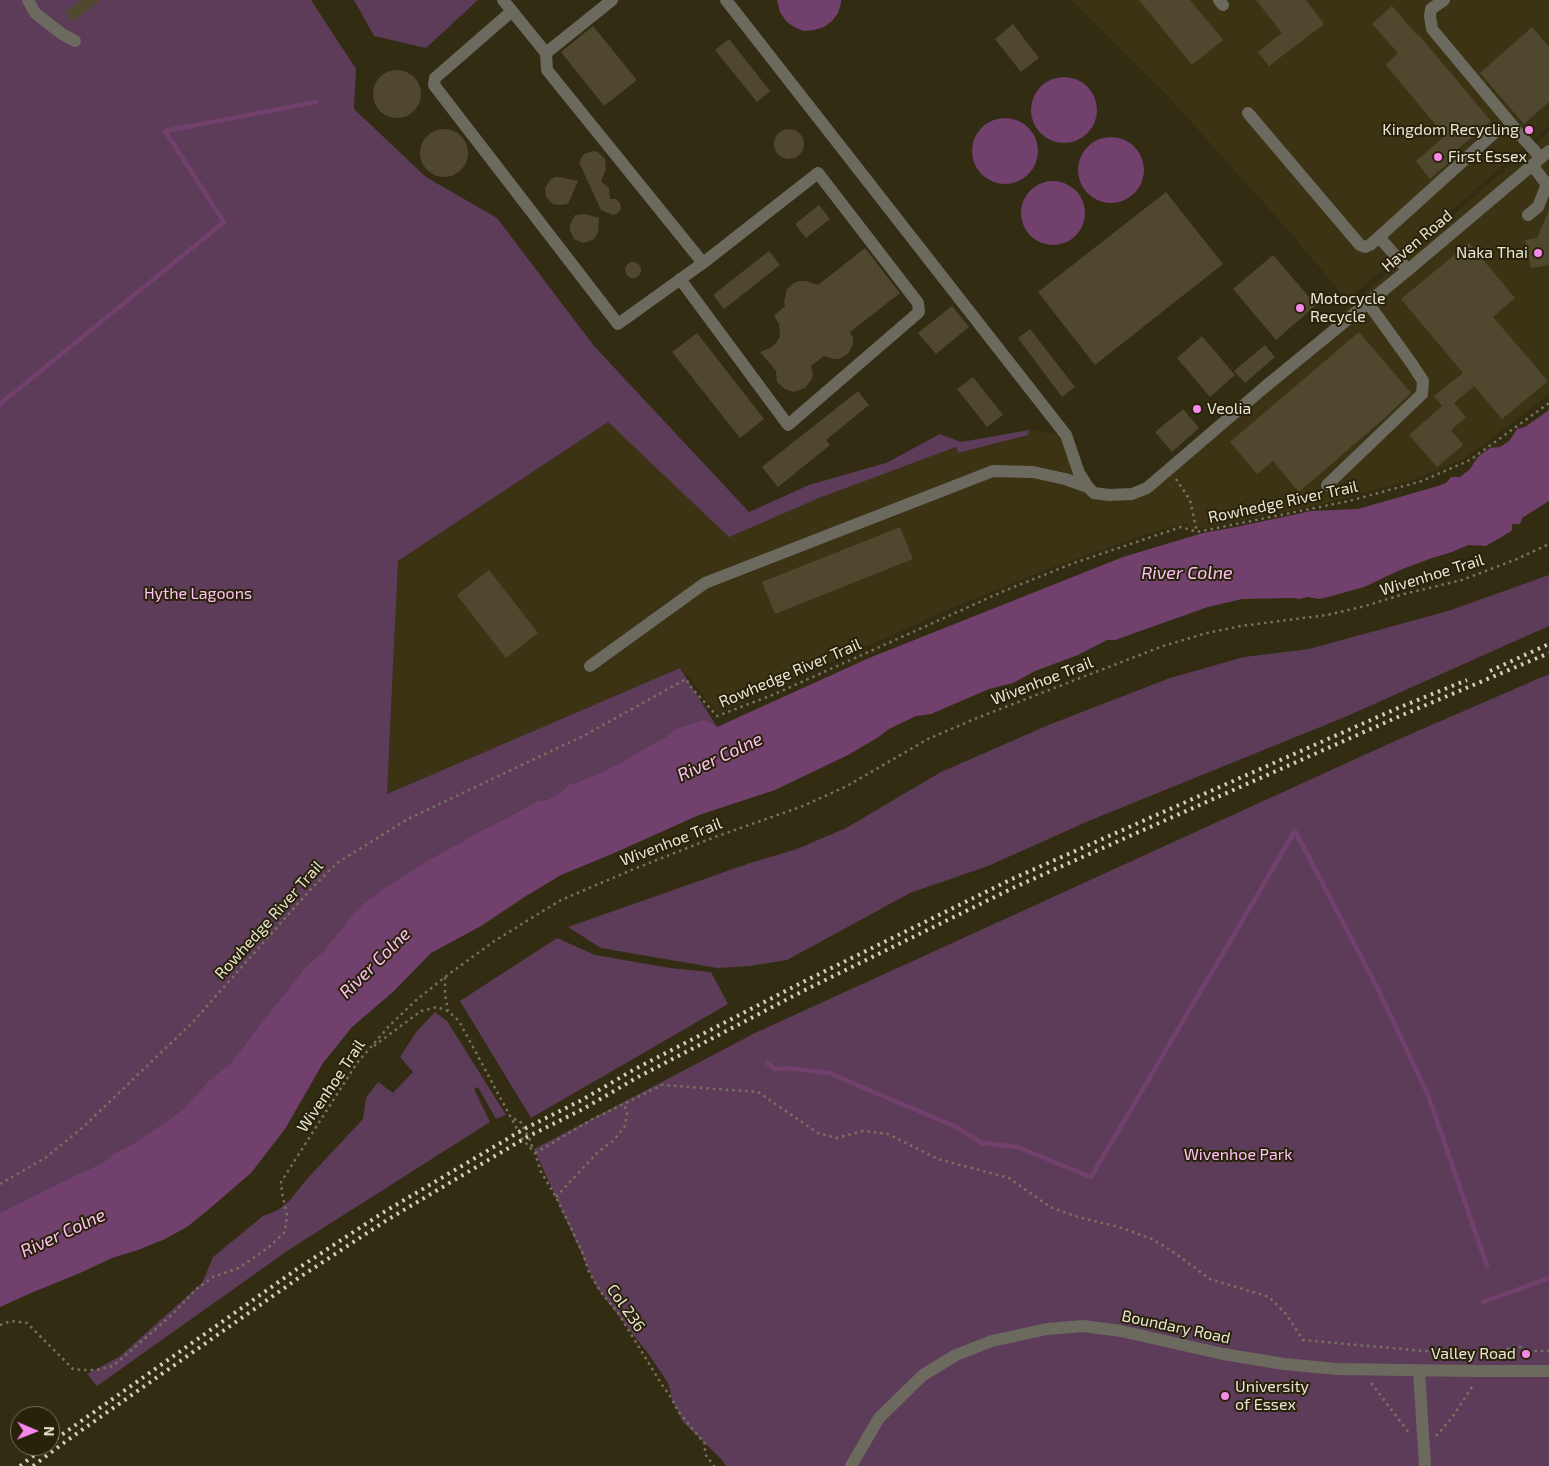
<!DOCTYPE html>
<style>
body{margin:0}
#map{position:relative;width:1549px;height:1466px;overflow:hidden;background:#322c13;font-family:"Exo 2",sans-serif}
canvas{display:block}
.north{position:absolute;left:10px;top:1406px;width:50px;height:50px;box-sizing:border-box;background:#282209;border:1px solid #75705b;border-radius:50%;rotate:91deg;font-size:14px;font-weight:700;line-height:20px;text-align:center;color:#e9e6d7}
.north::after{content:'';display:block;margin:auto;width:18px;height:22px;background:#f788ec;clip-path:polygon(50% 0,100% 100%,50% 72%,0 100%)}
</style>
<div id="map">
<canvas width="1549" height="1466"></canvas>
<div class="north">N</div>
</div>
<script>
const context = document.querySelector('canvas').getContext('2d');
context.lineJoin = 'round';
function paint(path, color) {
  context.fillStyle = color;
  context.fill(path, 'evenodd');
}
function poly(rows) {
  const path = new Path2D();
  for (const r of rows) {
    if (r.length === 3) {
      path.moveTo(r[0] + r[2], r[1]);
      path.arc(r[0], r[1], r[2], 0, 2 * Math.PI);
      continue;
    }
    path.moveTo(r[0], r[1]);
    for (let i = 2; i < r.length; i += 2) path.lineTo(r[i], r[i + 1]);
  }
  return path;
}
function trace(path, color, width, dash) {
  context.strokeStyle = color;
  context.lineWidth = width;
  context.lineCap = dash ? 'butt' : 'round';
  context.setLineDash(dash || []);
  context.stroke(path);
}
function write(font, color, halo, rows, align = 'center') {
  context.font = font + ' "Exo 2",sans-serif';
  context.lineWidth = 4;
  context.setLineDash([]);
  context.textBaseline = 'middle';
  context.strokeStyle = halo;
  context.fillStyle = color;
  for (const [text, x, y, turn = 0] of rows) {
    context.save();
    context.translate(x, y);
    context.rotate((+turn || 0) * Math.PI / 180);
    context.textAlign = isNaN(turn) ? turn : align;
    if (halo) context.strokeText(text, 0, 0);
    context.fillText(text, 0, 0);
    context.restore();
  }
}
paint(poly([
 [1072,0,1549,0,1549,126,1347,300,1289,231,1165,93],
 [1549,131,1549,393,1543,399,1463,460,1418,478,1327,503,1205,528,1191,529,1187,523,1143,535,1053,567,954,607,718,713,693,682,680,668,387,794,398,561,609,421,729,536,819,498,956,447,958,453,1028,435,1029,430,1066,435,1088,487,1109,495,1147,488,1351,305]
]), '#3b3313');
paint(poly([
 [0,0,311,0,356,69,354,109,426,177,497,218,594,346,749,512,809,485,886,463,940,434,961,442,1029,430,1028,435,958,453,956,447,819,498,729,537,608,422,398,561,387,794,680,668,717,727,260,1077,0,1225],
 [354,0,478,0,426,48,374,36],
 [1549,575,1549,626,1345,717,1091,820,988,866,910,893,787,960,750,966,717,968,601,948,568,927,750,863,797,849,846,828,941,772,1051,724,1170,678,1244,657,1309,649,1448,611],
 [1549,674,1549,1466,726,1466,722,1460,683,1422,673,1402,668,1383,650,1356,597,1288,534,1149,755,1033,1397,740],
 [557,938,595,955,670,968,711,972,728,1004,531,1118,460,1001],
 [435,1012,447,1021,506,1115,496,1119,478,1087,474,1089,490,1122,290,1249,97,1386,87,1374,119,1357,202,1283,213,1257,263,1216,278,1210,290,1200,306,1180,363,1119,366,1098,378,1082,393,1093,413,1072,400,1057,417,1031]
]), '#5d3c59');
paint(poly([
 [777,0,841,0,841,3,838,13,832,21,824,27,814,30,804,31,794,27,786,21,780,12],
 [1064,110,33],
 [1005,151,33],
 [1111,170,33],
 [1053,213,32],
 [1549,410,1549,501,1522,518,1520,524,1512,524,1512,530,1510,532,1486,546,1468,545,1452,552,1432,558,1400,570,1364,587,1328,597,1319,599,1308,597,1300,599,1292,598,1242,599,1208,607,1115,640,1107,640,1078,655,1035,671,1013,683,989,689,931,714,916,716,889,729,877,738,848,755,775,790,699,815,612,854,561,875,526,896,481,926,431,953,393,992,352,1027,323,1063,285,1129,251,1173,208,1210,187,1227,165,1239,138,1250,112,1258,80,1273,31,1293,0,1307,0,1213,60,1183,103,1163,114,1154,137,1142,183,1110,209,1081,230,1064,304,969,324,951,354,913,366,902,384,889,429,860,459,844,475,834,509,817,538,801,548,800,563,791,570,783,571,785,599,774,623,762,646,748,665,738,676,729,688,725,704,720,717,727,869,658,1123,557,1203,533,1236,527,1311,511,1358,509,1438,486,1446,483,1451,477,1460,477,1470,469,1477,458,1483,453,1490,448,1500,447,1509,441,1517,429,1525,427]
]), '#72406d');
trace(poly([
 [0,404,224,222,165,131,316,102],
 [767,1063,775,1069,787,1068,829,1073,956,1127,982,1143,1017,1147,1091,1177,1295,831,1379,991,1428,1095,1487,1266],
 [1483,1302,1549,1278]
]), '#72406d', 4.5);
paint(poly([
 [81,0,101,0,72,22,65,12],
 [1139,0,1190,0,1223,40,1192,65],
 [1256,0,1306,0,1324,24,1269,66,1258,52,1282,33],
 [1392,6,1417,35,1418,34,1491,121,1458,149,1461,152,1430,179,1416,161,1445,136,1386,65,1398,53,1372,24],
 [1013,24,1039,58,1021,72,995,39],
 [593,26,637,80,604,106,561,52],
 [1532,27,1549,47,1549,102,1524,124,1480,73],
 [729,39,770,91,757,102,715,50],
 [397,94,24],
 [789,144,15],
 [444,153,24],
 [593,151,598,152,605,159,606,169,601,181,609,188,610,199,616,199,620,203,621,209,618,213,613,215,601,210,579,162,584,154],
 [555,177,560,177,578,181,568,204,558,205,553,204,546,197,545,188,550,180],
 [1166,192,1223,264,1095,365,1038,292],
 [819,205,830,219,806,238,795,224],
 [1549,210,1549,265,1531,268,1525,240,1537,238],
 [585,214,599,218,598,232,596,236,593,240,583,243,574,239,570,230,570,225,575,215],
 [1469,243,1515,298,1493,317,1548,381,1502,419,1474,386,1454,403,1466,417,1451,430,1463,445,1437,467,1409,435,1442,406,1434,396,1463,373,1401,299],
 [865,248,900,293,850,332,853,338,853,344,848,354,839,359,834,359,824,356,811,366,813,373,812,379,805,388,794,392,785,389,777,382,776,371,760,352,770,348,776,343,780,336,779,324,774,316,785,306,784,301,787,289,794,283,799,281,806,281,818,285],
 [769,251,780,265,724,309,713,295],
 [1273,255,1316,305,1276,340,1233,289],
 [633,270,8],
 [952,306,969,327,936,354,918,333],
 [1030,329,1075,387,1062,397,1018,338],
 [1359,332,1411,393,1388,415,1299,492,1273,461,1257,474,1230,442],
 [697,333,764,419,740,438,672,352],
 [1202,336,1235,375,1210,397,1177,358],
 [1265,345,1275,357,1245,383,1234,371],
 [973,377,1003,415,987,427,957,389],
 [858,391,869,405,826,440,830,445,778,487,762,467],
 [1183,409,1199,428,1172,452,1155,432],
 [900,527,913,559,775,614,762,582],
 [489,570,538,633,506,658,457,595]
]), '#4f482f');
trace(poly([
 [1176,479,1190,500,1197,532],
 [445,977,445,994,448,1011],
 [374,1046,421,1011,437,1007,448,1011,459,1021,523,1140,535,1153,541,1172,556,1197,582,1251,589,1272,600,1291,618,1313,664,1388,669,1394,678,1411,705,1444,705,1454,714,1466],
 [514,1119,520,1121,532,1144,531,1149],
 [535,1153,591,1120,662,1085,758,1092,818,1133,836,1138,863,1131,888,1134,938,1159,1009,1178,1050,1207,1078,1217,1119,1227,1152,1239,1172,1251,1210,1279,1269,1297,1286,1314,1303,1340,1424,1351,1464,1351,1471,1358],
 [0,1184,45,1158,82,1128,192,1023,310,890,337,863,408,819,585,735,686,679,690,686,717,716,775,694,1004,591,1071,564,1181,527,1197,532,1349,501,1422,481,1470,460,1549,403],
 [556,1197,598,1152,614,1140,625,1126,627,1113,624,1104],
 [0,1325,11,1321,27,1323,73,1369,82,1370,97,1370,113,1366,173,1314,195,1290,213,1277,239,1268,269,1247,285,1232,287,1215,282,1193,281,1182,357,1063,390,1025,415,1001,449,974,493,942,530,919,561,900,634,869,715,837,803,806,847,786,928,739,977,718,1163,646,1207,633,1241,626,1327,615,1365,606,1404,594,1462,580,1517,559,1549,544],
 [1490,1357,1506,1352,1509,1347,1524,1347,1524,1351,1549,1351],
 [1371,1383,1410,1434],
 [1436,1436,1451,1419,1474,1384]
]), '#77725d', 2.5, [2.5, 4]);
trace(poly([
 [28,0,35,13,62,34,75,41],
 [503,0,546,53,612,0],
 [726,0,1066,435,1079,473,1088,487,1094,493,1109,495,1132,494,1147,488,1266,386,1408,270,1549,151],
 [1219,0,1223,5],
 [1444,0,1431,9,1430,16,1432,29,1523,138,1541,158],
 [512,11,435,78,434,85,618,324,703,263,547,70,546,53],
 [1248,113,1360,245,1365,247,1370,245,1379,237,1408,270],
 [1532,165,1549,187],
 [1528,215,1538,207,1547,184],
 [1379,237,1494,133],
 [680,279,788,425,919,312,918,303,818,173,703,263],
 [1327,485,1422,394,1423,381,1412,364,1368,303],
 [590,666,705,583,993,471,1033,472,1065,479,1088,487],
 [1419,1371,1425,1466],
 [851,1466,879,1418,923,1375,956,1355,992,1341,1047,1329,1083,1326,1121,1331,1223,1354,1284,1364,1337,1369,1475,1371,1549,1371]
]), '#6c695e', 12);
trace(poly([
 [1490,671,1549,644],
 [50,1443,297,1269,384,1212,524,1129,580,1101,635,1069,801,983,1012,879,1398,708,1467,680],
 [20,1466,46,1446],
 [33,1466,69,1439,300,1277,387,1220,527,1137,583,1109,638,1077,803,991,1015,887,1400,716,1549,653]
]), '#d2cfbf', 4, [2.5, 5]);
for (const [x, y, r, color] of [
 [1529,130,5,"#f788ec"],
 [1438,157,5,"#f788ec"],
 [1538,253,5,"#f788ec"],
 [1300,308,5,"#f788ec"],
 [1197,409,5,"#f788ec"],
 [1526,1354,5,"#f788ec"],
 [1225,1396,5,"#f788ec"]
]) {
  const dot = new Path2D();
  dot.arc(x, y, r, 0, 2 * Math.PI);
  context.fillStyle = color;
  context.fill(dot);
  trace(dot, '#282209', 2);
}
write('16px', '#e9e6d7', '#282209', [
 ["Kingdom Recycling",1519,130,"right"],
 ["First Essex",1448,157],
 ["Naka Thai",1528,253,"right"],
 ["Motocycle",1310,299],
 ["Recycle",1310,317],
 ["Veolia",1207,409],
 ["Valley Road",1516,1354,"right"],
 ["University",1235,1387],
 ["of Essex",1235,1405]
], 'left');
write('16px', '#e9e6d7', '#282209', [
 ["Haven Road",1417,241,-40],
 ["Rowhedge River Trail",1283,502,-12],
 ["Wivenhoe Trail",1432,575,-17],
 ["Rowhedge River Trail",790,673,-23],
 ["Wivenhoe Trail",1042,681,-21],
 ["Wivenhoe Trail",671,842,-21],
 ["Rowhedge River Trail",269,920,-48],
 ["Wivenhoe Trail",331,1086,-56],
 ["Col 236",626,1308,55],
 ["Boundary Road",1176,1327,12]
]);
write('16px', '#ffc1f7', '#282209', [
 ["Hythe Lagoons",198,594],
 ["Wivenhoe Park",1238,1155]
]);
write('italic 18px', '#fec0f6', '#282209', [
 ["River Colne",1187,573],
 ["River Colne",720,757,-25],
 ["River Colne",375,963,-45],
 ["River Colne",63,1233,-25]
]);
</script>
